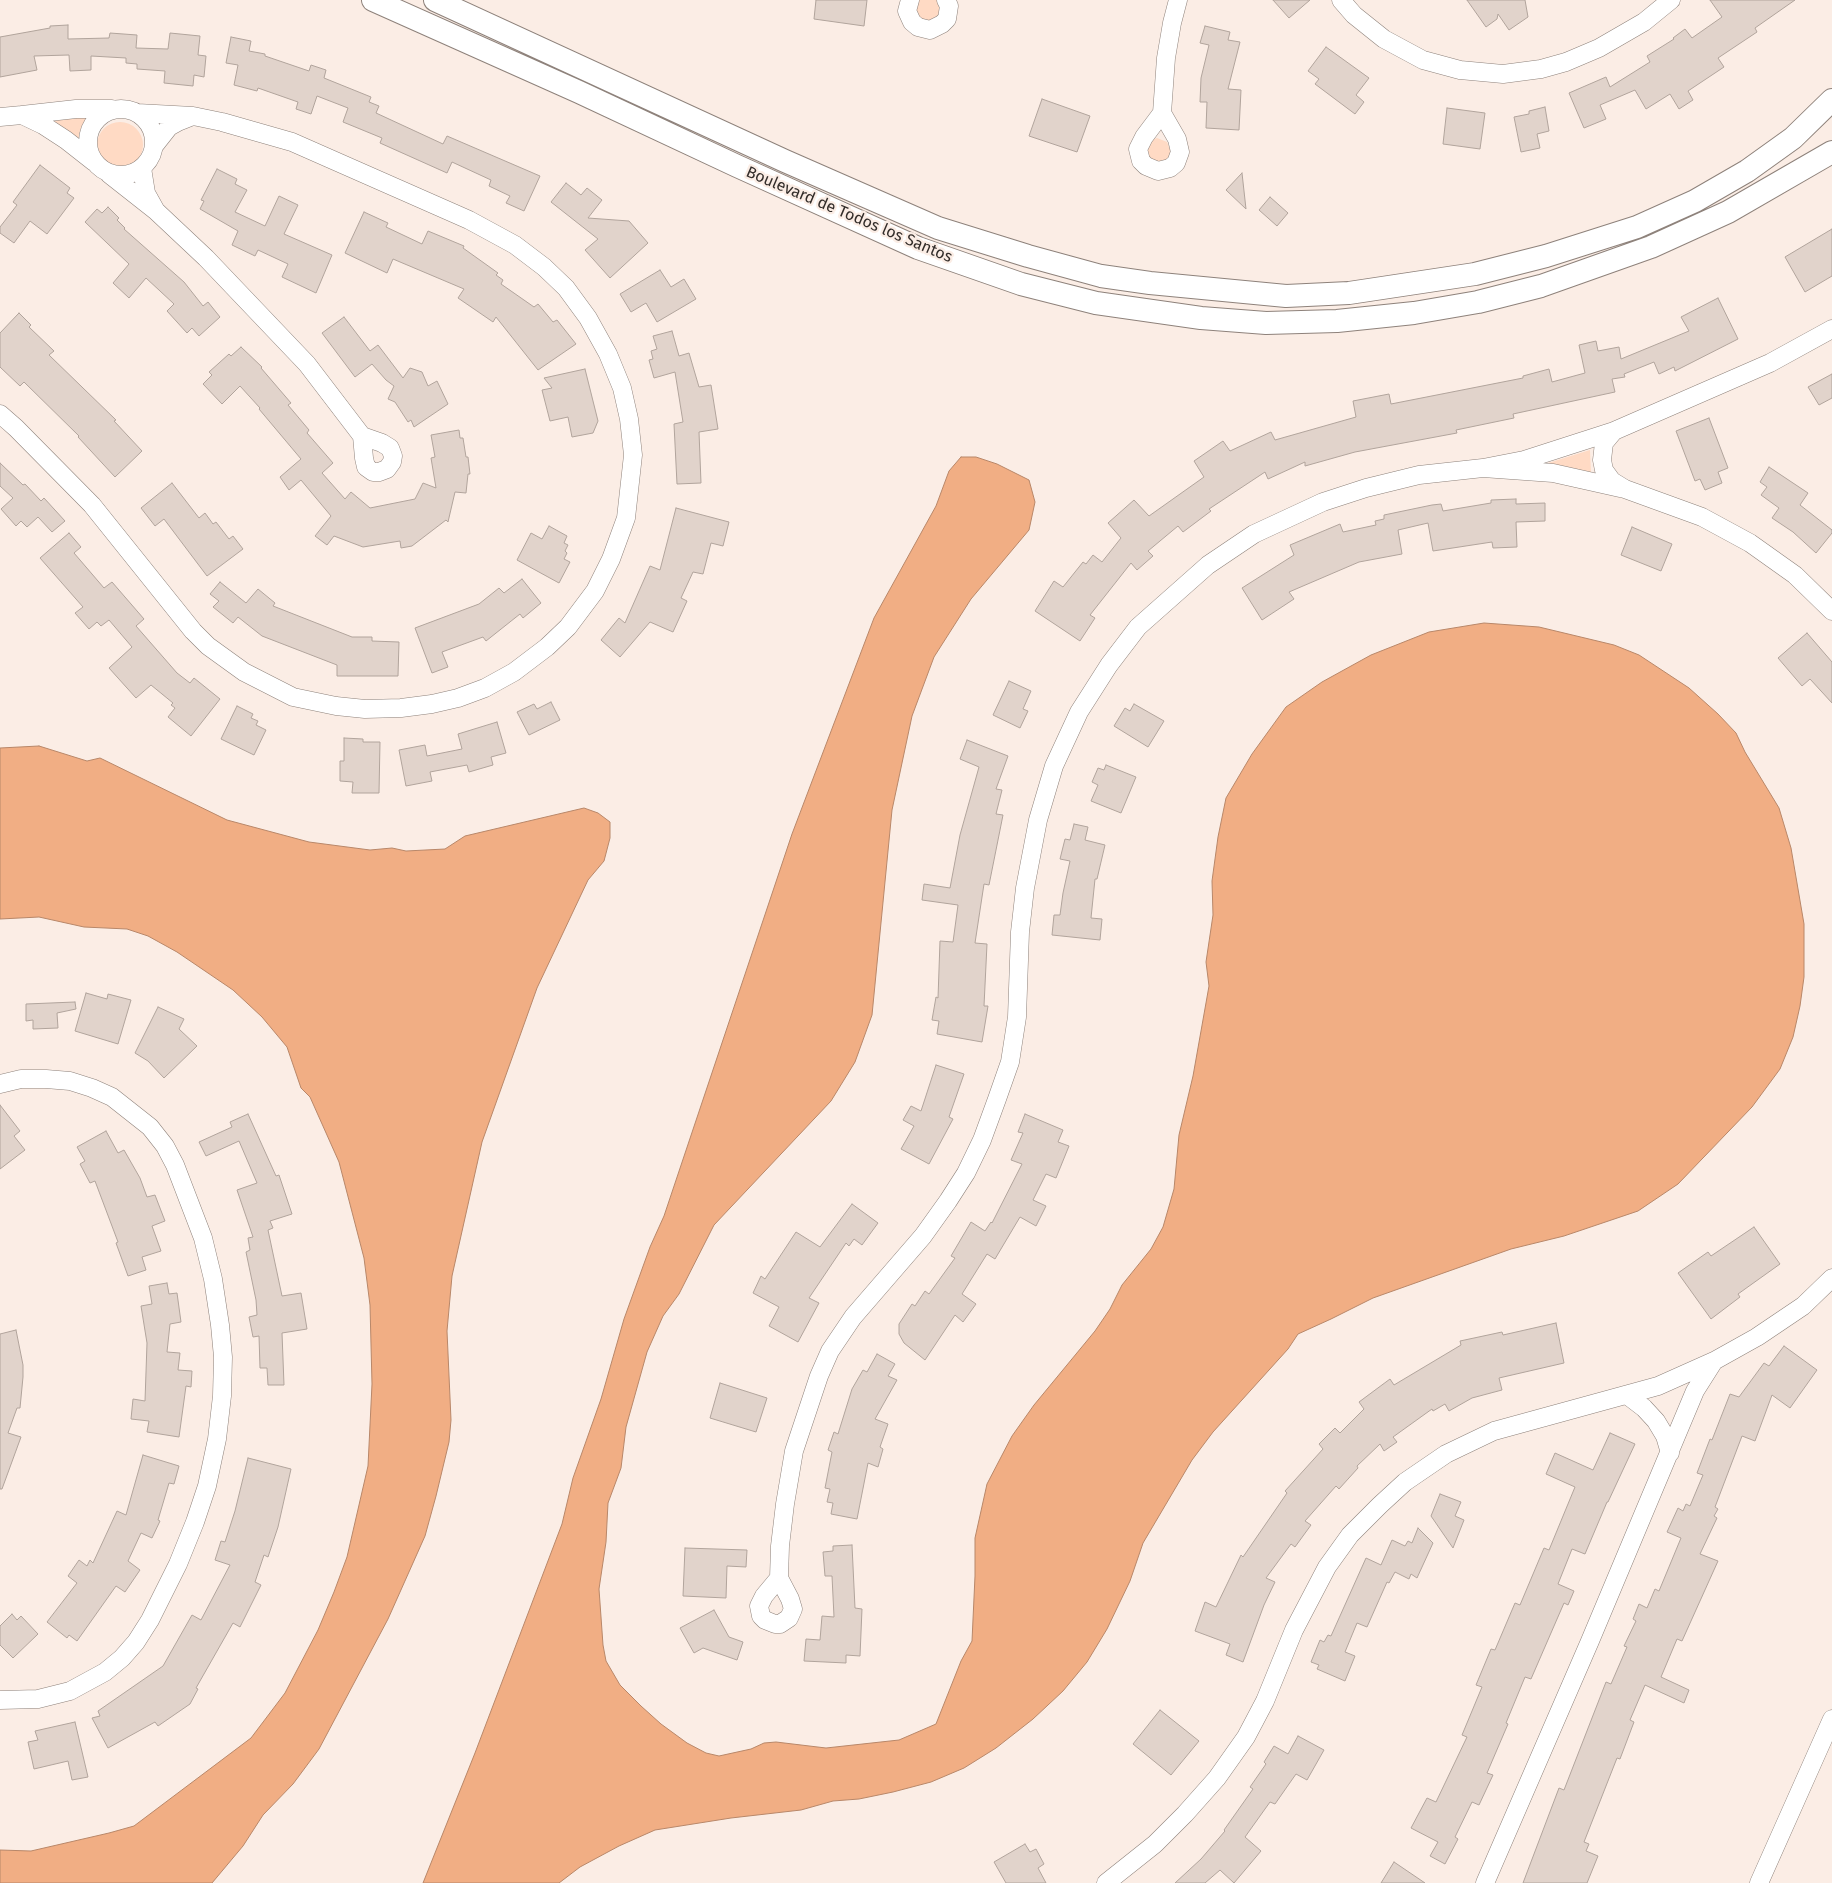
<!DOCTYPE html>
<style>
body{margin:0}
canvas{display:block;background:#fbede5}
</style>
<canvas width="1832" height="1883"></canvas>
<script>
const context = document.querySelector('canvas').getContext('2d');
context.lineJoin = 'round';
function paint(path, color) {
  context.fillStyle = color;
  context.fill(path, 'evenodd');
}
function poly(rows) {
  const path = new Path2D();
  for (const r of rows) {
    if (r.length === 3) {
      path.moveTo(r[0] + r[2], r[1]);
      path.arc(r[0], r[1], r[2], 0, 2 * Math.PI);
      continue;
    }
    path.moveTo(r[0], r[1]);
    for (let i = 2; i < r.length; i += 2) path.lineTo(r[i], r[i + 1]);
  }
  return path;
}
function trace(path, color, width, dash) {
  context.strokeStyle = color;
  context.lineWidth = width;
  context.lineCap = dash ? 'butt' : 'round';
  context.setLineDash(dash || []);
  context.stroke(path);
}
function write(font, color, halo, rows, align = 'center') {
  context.font = font + ' "Fira Sans",sans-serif';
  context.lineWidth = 4.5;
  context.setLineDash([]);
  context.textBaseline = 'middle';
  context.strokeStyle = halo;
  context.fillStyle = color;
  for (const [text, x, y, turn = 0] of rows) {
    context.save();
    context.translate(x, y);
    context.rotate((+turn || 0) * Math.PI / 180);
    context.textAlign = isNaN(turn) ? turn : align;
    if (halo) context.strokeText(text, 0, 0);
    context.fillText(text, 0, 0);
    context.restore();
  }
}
paint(poly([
 [915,0,937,0,940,8,938,18,924,23,912,7],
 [83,115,86,119,80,130,78,143,47,119],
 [120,145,23],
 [1157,138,1167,142,1171,152,1167,162,1147,162,1147,142],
 [1590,450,1591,474,1545,464]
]), '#ffdac4');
const water = poly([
 [961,457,976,457,997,464,1029,480,1035,502,1029,530,971,599,934,657,912,716,892,810,872,1015,855,1062,831,1101,714,1225,679,1294,663,1316,647,1352,626,1427,621,1468,608,1503,606,1542,599,1589,603,1645,606,1661,620,1685,641,1706,661,1724,687,1743,706,1753,719,1756,751,1749,764,1743,776,1742,826,1748,899,1740,936,1724,961,1661,972,1641,975,1576,975,1538,987,1484,1012,1436,1034,1405,1095,1331,1110,1309,1122,1285,1151,1249,1163,1227,1174,1189,1179,1135,1193,1076,1209,986,1206,962,1213,915,1212,881,1218,837,1226,798,1252,754,1286,707,1322,682,1371,655,1429,632,1484,623,1539,627,1614,645,1639,655,1689,688,1718,714,1736,733,1745,752,1779,808,1791,848,1804,924,1804,977,1800,1006,1793,1037,1780,1069,1752,1107,1678,1184,1638,1211,1564,1236,1511,1249,1373,1298,1331,1319,1298,1334,1288,1349,1213,1432,1192,1460,1143,1543,1130,1581,1107,1629,1087,1662,1063,1691,1033,1719,996,1748,964,1768,931,1782,893,1792,859,1799,833,1801,801,1810,731,1818,655,1830,619,1846,580,1867,559,1883,423,1883,475,1753,562,1524,573,1478,601,1399,624,1319,650,1247,664,1216,792,834,874,618,936,506,949,471,961,457],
 [39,746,87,761,100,758,227,820,309,842,370,850,392,848,406,851,445,849,465,836,584,808,598,813,610,822,610,838,604,861,588,880,537,988,482,1142,452,1276,447,1331,451,1420,449,1442,436,1496,425,1536,388,1619,319,1749,293,1784,263,1815,243,1846,212,1883,0,1883,0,1850,31,1851,109,1833,134,1826,251,1738,285,1693,318,1630,334,1592,347,1557,368,1466,372,1384,370,1305,364,1258,339,1162,310,1097,301,1088,287,1047,262,1017,233,990,177,952,148,936,127,929,84,927,39,917,0,919,0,748,39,746]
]);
paint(water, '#f1ae84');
trace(water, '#b88769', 1);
const building = poly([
 [816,0,867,0,864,26,814,19,816,0],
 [1273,0,1310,0,1289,18,1273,0],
 [1467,0,1525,0,1528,17,1509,30,1498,14,1497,19,1486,27,1467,0],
 [1710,0,1795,0,1755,28,1757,32,1718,58,1724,67,1688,91,1693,100,1679,109,1670,94,1646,109,1635,90,1600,105,1606,119,1584,128,1569,93,1606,77,1610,87,1650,62,1647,56,1674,39,1673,38,1685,29,1692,38,1722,17,1710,0],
 [68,25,68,39,109,38,110,33,137,35,136,48,168,49,170,33,200,36,198,55,206,56,204,77,194,75,193,86,164,83,165,71,137,69,137,64,126,63,126,58,91,56,91,70,70,71,69,55,34,56,37,70,0,77,0,37,50,28,50,26,68,25],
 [1205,26,1230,32,1228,40,1240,42,1228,89,1241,90,1239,130,1206,128,1207,102,1200,102,1201,78,1209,45,1200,43,1205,26],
 [231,37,251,41,249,51,265,54,265,56,309,71,311,65,326,70,324,78,371,97,369,102,379,106,376,113,443,144,447,136,540,176,524,211,506,203,510,196,489,186,491,180,452,162,447,173,380,143,382,138,343,122,348,108,317,96,311,114,296,109,298,102,258,88,257,91,234,85,238,65,226,63,231,37],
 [1326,47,1369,78,1356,95,1364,102,1355,114,1315,84,1319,79,1308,71,1326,47],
 [1042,99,1090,116,1077,152,1029,136,1042,99],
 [1545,107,1549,131,1537,134,1540,148,1521,152,1514,117,1529,114,1529,111,1545,107],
 [1447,108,1485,113,1480,149,1443,144,1447,108],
 [40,165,70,188,67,193,74,198,47,234,30,221,14,243,0,233,0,227,17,205,13,202,40,165],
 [217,169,237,179,235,184,247,190,235,212,265,226,279,196,298,205,284,234,332,255,316,293,282,277,288,264,258,250,255,256,232,245,238,231,200,209,204,201,201,200,217,169],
 [1242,173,1246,209,1226,190,1242,173],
 [566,183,581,195,587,188,602,200,588,218,629,221,648,243,610,278,585,250,598,239,551,202,566,183],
 [1270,197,1288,213,1277,226,1259,210,1270,197],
 [108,207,119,218,117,220,125,228,124,229,184,282,203,306,208,302,220,317,199,336,192,328,187,333,167,311,174,304,146,278,129,298,113,283,129,264,85,222,97,209,102,213,108,207],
 [364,212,388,223,386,227,422,244,428,231,464,246,463,248,498,273,496,275,503,280,501,284,534,307,538,304,553,322,557,320,576,344,538,370,496,317,493,322,458,298,464,289,393,259,387,273,345,253,364,212],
 [1832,229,1832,276,1805,292,1785,257,1832,229],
 [660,270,671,287,684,279,696,299,657,322,646,303,631,312,620,294,660,270],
 [1718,298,1738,339,1675,371,1674,367,1659,374,1654,362,1624,374,1625,377,1612,379,1615,392,1513,414,1514,418,1456,430,1457,433,1355,452,1305,466,1305,462,1268,479,1265,472,1209,509,1211,511,1183,532,1178,526,1148,551,1153,556,1137,570,1131,563,1090,615,1095,618,1080,641,1035,611,1054,581,1063,587,1083,562,1086,564,1093,555,1102,562,1121,538,1108,523,1134,500,1149,516,1204,477,1194,461,1223,441,1230,451,1271,432,1275,440,1356,417,1353,401,1389,394,1391,404,1523,378,1523,376,1549,369,1552,382,1585,373,1579,345,1596,341,1598,351,1619,347,1621,359,1689,331,1681,317,1718,298],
 [19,313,31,325,29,327,54,351,49,355,116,420,114,421,142,451,115,477,78,437,79,436,24,382,20,386,0,367,0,333,19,313],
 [344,317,370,351,378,345,403,378,410,368,422,372,428,386,437,381,448,404,414,427,411,420,408,422,395,402,388,399,394,386,386,380,372,364,355,377,322,333,344,317],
 [672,331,679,356,689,353,699,387,711,385,718,429,699,432,701,483,677,484,674,424,683,422,675,372,654,378,649,360,653,359,651,351,657,349,653,336,672,331],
 [241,347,262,367,261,368,291,403,288,405,309,430,307,433,333,463,322,473,345,499,351,492,370,508,415,499,423,483,436,488,431,458,435,457,431,435,459,430,460,438,463,438,466,457,468,457,470,474,468,474,466,493,455,492,448,522,446,520,412,546,401,548,400,541,363,547,334,536,327,545,315,536,331,516,301,480,289,490,280,477,301,459,259,409,260,408,240,386,222,404,203,384,212,375,209,372,229,354,231,356,241,347],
 [585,369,598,421,593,433,572,437,568,417,550,421,542,390,552,388,544,378,585,369],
 [1832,374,1832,398,1819,405,1808,387,1832,374],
 [1709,418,1728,468,1718,472,1722,483,1705,490,1700,479,1695,481,1676,431,1709,418],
 [0,463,23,485,25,484,41,501,44,498,65,521,52,532,38,517,27,527,21,521,16,526,1,509,13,498,0,486,0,463],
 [1769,467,1808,493,1800,505,1832,530,1832,533,1816,553,1793,532,1772,518,1779,508,1761,495,1767,487,1760,482,1769,467],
 [172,483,199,518,205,513,213,524,216,522,229,539,233,536,243,549,207,576,164,519,155,526,141,508,172,483],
 [1516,499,1516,504,1545,503,1545,521,1516,522,1517,547,1493,548,1492,542,1433,551,1428,523,1398,530,1402,554,1359,562,1289,592,1294,599,1262,620,1242,588,1294,555,1290,545,1340,524,1343,532,1376,525,1375,521,1384,519,1384,515,1432,505,1441,504,1443,511,1491,503,1491,500,1516,499],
 [676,508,729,522,723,546,711,543,703,574,693,572,681,598,687,601,673,632,650,622,620,657,601,640,619,618,625,623,650,566,660,570,676,508],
 [549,526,567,536,564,543,568,545,565,551,567,553,564,559,570,562,559,583,517,560,531,533,542,539,549,526],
 [1632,527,1672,544,1661,571,1621,555,1632,527],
 [69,533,81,547,74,553,104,588,112,582,144,619,136,626,177,673,190,683,194,678,220,699,191,736,168,717,175,708,171,705,173,703,151,685,136,698,109,668,132,647,109,620,101,626,97,622,89,629,75,613,83,607,40,558,69,533],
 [522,579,541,603,523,618,520,614,486,641,483,637,442,652,448,667,432,673,415,628,479,604,499,588,504,593,522,579],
 [220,582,246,603,258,589,275,603,273,606,352,637,372,637,372,641,399,642,398,676,337,676,337,665,262,636,238,617,233,623,213,607,219,601,210,594,220,582],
 [1807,633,1832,662,1832,703,1810,679,1802,686,1778,658,1807,633],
 [1009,681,1031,691,1023,709,1028,711,1020,728,993,715,1009,681],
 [551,702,560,720,529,735,517,712,534,704,537,709,551,702],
 [1134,704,1164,721,1148,747,1114,726,1125,708,1130,711,1134,704],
 [237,706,253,714,251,718,258,721,256,725,266,730,254,755,221,739,237,706],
 [497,722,506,753,491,757,493,765,469,772,467,765,430,772,432,781,406,786,399,750,425,745,427,756,462,749,458,734,497,722],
 [344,738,363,739,363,742,380,742,379,793,352,793,353,782,340,781,340,761,344,761,344,738],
 [967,740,1008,756,996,789,1002,790,996,814,1003,815,989,885,984,884,975,943,987,944,984,1006,988,1006,982,1042,937,1034,939,1021,932,1020,936,997,938,998,940,941,953,942,958,905,922,900,924,884,950,888,960,835,979,767,960,759,967,740],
 [1106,765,1136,777,1121,813,1091,801,1098,785,1092,782,1098,768,1104,770,1106,765],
 [1074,824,1088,827,1085,840,1105,845,1097,879,1095,879,1091,918,1102,919,1100,940,1052,935,1054,915,1060,915,1063,893,1070,861,1060,859,1065,839,1070,840,1074,824],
 [86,993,107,999,108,994,131,1000,118,1044,75,1031,86,993],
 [75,1002,76,1009,57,1013,58,1028,33,1029,33,1020,26,1021,26,1004,75,1002],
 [158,1007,184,1019,179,1029,197,1046,164,1078,148,1061,135,1053,158,1007],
 [936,1065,964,1074,949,1117,953,1119,929,1164,901,1149,914,1126,903,1120,911,1106,921,1111,936,1065],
 [0,1105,20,1131,14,1136,25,1150,0,1169,0,1105],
 [248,1114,276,1176,279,1175,292,1214,270,1221,273,1228,268,1230,282,1296,301,1293,307,1329,282,1333,284,1385,268,1385,267,1368,260,1368,259,1336,253,1337,249,1317,257,1315,256,1300,246,1252,250,1250,248,1238,253,1237,237,1190,257,1183,239,1141,206,1156,199,1142,232,1127,230,1122,248,1114],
 [1025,1114,1063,1130,1058,1142,1069,1146,1056,1178,1046,1174,1033,1200,1046,1206,1036,1226,1020,1217,995,1259,987,1254,962,1294,976,1304,963,1322,955,1315,925,1360,904,1343,899,1334,899,1324,912,1304,915,1306,925,1291,929,1294,955,1258,951,1256,971,1222,985,1231,991,1222,992,1223,1022,1164,1011,1160,1023,1133,1018,1132,1025,1114],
 [106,1131,118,1153,124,1150,140,1178,147,1197,155,1195,165,1221,152,1226,161,1251,142,1257,146,1270,128,1276,116,1243,118,1242,95,1181,90,1183,80,1164,85,1161,77,1147,106,1131],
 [852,1204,878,1223,862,1245,854,1239,849,1246,846,1243,809,1298,819,1303,798,1342,769,1326,779,1307,753,1293,761,1276,765,1279,796,1232,820,1247,852,1204],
 [1754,1227,1780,1264,1738,1294,1740,1297,1711,1319,1678,1273,1708,1252,1711,1256,1754,1227],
 [167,1283,169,1294,177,1293,181,1322,170,1324,167,1352,180,1353,178,1370,192,1371,191,1387,186,1386,179,1437,147,1432,149,1421,131,1419,133,1399,145,1401,147,1343,141,1306,152,1304,149,1286,167,1283],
 [1556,1323,1564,1363,1499,1378,1502,1390,1472,1398,1449,1411,1445,1404,1433,1411,1432,1409,1393,1437,1397,1442,1384,1451,1380,1444,1357,1466,1358,1468,1339,1489,1336,1486,1305,1521,1311,1525,1295,1547,1291,1544,1266,1578,1275,1582,1264,1605,1243,1662,1226,1655,1230,1644,1195,1631,1205,1602,1216,1607,1241,1555,1243,1557,1287,1493,1285,1491,1323,1449,1319,1444,1335,1428,1340,1433,1364,1409,1359,1402,1390,1379,1394,1385,1461,1345,1460,1341,1502,1332,1503,1335,1556,1323],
 [16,1330,23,1365,23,1377,20,1408,17,1408,8,1433,21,1437,2,1489,0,1489,0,1334,16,1330],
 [1784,1346,1817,1370,1790,1408,1772,1395,1755,1441,1742,1436,1715,1507,1718,1509,1714,1516,1717,1518,1700,1554,1718,1561,1682,1641,1677,1639,1661,1677,1689,1690,1684,1703,1645,1685,1630,1720,1634,1722,1620,1759,1617,1758,1584,1842,1589,1844,1586,1851,1598,1856,1587,1883,1523,1883,1559,1788,1564,1790,1606,1682,1611,1684,1627,1647,1624,1646,1636,1621,1633,1619,1639,1604,1647,1608,1655,1589,1659,1591,1681,1538,1667,1532,1678,1508,1683,1511,1686,1504,1690,1506,1703,1475,1697,1473,1710,1439,1712,1440,1730,1394,1739,1397,1764,1363,1769,1366,1784,1346],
 [877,1354,895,1364,888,1376,897,1380,875,1419,888,1424,880,1447,883,1449,878,1467,868,1463,857,1519,831,1514,833,1503,827,1502,830,1489,825,1488,832,1452,828,1450,834,1432,838,1434,852,1389,863,1370,867,1372,877,1354],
 [720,1383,767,1398,756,1432,710,1418,720,1383],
 [1610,1433,1635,1444,1608,1502,1607,1502,1585,1554,1572,1549,1558,1584,1574,1591,1568,1605,1564,1603,1531,1679,1525,1677,1506,1723,1508,1724,1487,1773,1493,1775,1479,1805,1472,1802,1455,1837,1458,1839,1445,1864,1430,1856,1438,1842,1411,1828,1427,1798,1436,1802,1467,1737,1462,1735,1482,1687,1476,1685,1491,1649,1495,1650,1515,1603,1520,1605,1544,1548,1549,1550,1575,1487,1546,1474,1555,1453,1593,1470,1610,1433],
 [143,1455,179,1466,174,1484,169,1483,158,1520,160,1521,152,1538,141,1533,128,1561,140,1570,125,1592,116,1586,77,1641,69,1635,67,1638,47,1622,77,1583,68,1576,79,1560,87,1566,90,1560,93,1563,117,1511,126,1515,143,1455],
 [248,1458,291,1469,278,1527,268,1557,264,1555,255,1582,261,1585,240,1627,233,1623,196,1688,198,1689,190,1704,158,1726,155,1722,108,1748,92,1718,100,1716,98,1711,163,1666,192,1615,201,1620,230,1565,215,1560,221,1541,225,1542,235,1511,248,1458],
 [1440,1494,1461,1502,1455,1516,1464,1520,1453,1548,1431,1516,1440,1494],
 [1418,1528,1433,1543,1417,1578,1411,1574,1409,1579,1395,1572,1389,1583,1387,1582,1367,1627,1357,1623,1345,1652,1355,1656,1345,1681,1317,1669,1319,1665,1311,1662,1320,1640,1324,1642,1328,1635,1331,1636,1366,1558,1381,1565,1392,1540,1405,1546,1408,1541,1412,1543,1418,1528],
 [852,1545,855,1608,862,1609,860,1656,846,1655,846,1663,804,1661,806,1639,820,1640,822,1616,834,1617,832,1576,825,1576,823,1552,833,1551,833,1546,852,1545],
 [685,1548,747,1550,746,1567,727,1566,726,1598,683,1596,685,1548],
 [714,1610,729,1637,743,1642,737,1660,703,1648,694,1653,680,1628,714,1610],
 [12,1614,17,1620,21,1616,38,1634,13,1658,0,1645,0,1626,12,1614],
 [1160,1710,1199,1741,1171,1775,1133,1744,1160,1710],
 [75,1722,88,1777,72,1780,68,1761,34,1769,28,1742,38,1740,35,1731,75,1722],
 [1298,1736,1324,1750,1307,1780,1296,1774,1275,1804,1270,1802,1245,1837,1261,1851,1234,1883,1220,1870,1205,1883,1175,1883,1201,1859,1225,1831,1224,1830,1253,1789,1250,1787,1266,1764,1264,1762,1274,1746,1288,1754,1298,1736],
 [1025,1844,1030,1852,1036,1849,1044,1864,1038,1868,1046,1883,1006,1883,994,1862,1025,1844],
 [1394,1862,1425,1883,1381,1883,1394,1862]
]);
paint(building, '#e1d3cb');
trace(building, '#b1a49c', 1);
const minor = poly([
 [910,0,907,11,912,22,918,27,930,30,942,24,947,19,949,6,946,0],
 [1341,0,1354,15,1384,39,1423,60,1460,70,1503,74,1541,69,1566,62,1599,48,1644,22,1671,0],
 [121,142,33],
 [137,113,193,116,178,122,169,127,154,146],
 [1162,113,1177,139,1180,152,1176,163,1170,168,1158,171,1146,166,1141,161,1138,149,1144,137,1162,113],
 [1162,113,1166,58,1172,23,1178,0],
 [0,117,22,115],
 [94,162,66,140,43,125,22,115,76,109,112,109],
 [109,174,156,211,146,193,142,168],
 [156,211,206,258,307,364,362,436],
 [1832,329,1770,363,1614,431,1604,443,1602,460,1604,470,1612,481,1625,489,1702,517,1750,543,1795,575,1832,611],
 [0,414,16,428,92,505,193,631,208,646,244,672,293,697,336,706,365,709,401,708,432,704,458,698,485,688,514,672,547,647,568,627,595,591,611,559,626,518,633,455,629,419,622,388,608,354,588,318,566,288,544,267,515,245,469,220,292,142,222,122,193,116],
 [1614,431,1524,460,1483,468,1553,473,1620,488],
 [362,436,382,443,390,448,393,456,392,462,387,469,379,472,373,472,366,467,364,458,362,436],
 [0,1084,21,1079,46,1079,70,1081,92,1088,112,1097,150,1127,165,1146,175,1165,203,1238,213,1279,220,1325,223,1357,222,1396,217,1439,207,1486,195,1522,178,1564,150,1620,136,1642,122,1658,105,1672,70,1691,38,1699,0,1700],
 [1627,1395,1644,1408,1656,1421,1665,1436,1670,1453],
 [779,1578,780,1546,785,1504,794,1451,819,1376,830,1351,853,1317,923,1236,948,1201,966,1173,982,1140,997,1099,1010,1062,1017,1017,1020,932,1025,888,1038,820,1054,766,1079,712,1109,665,1138,627,1208,565,1254,534,1323,502,1366,488,1419,475,1483,468],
 [779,1578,790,1599,793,1609,789,1618,780,1624,775,1624,765,1620,761,1616,759,1606,764,1596,779,1578],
 [1106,1883,1155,1844,1185,1814,1217,1778,1246,1737,1265,1701,1294,1630,1327,1567,1350,1535,1380,1505,1405,1482,1446,1454,1494,1431,1658,1386,1714,1361,1757,1337,1803,1306,1832,1278],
 [1485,1883,1590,1641,1695,1391,1714,1361],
 [1759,1883,1832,1719]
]);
const tertiary = poly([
 [373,0,579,92,737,166,918,248,1021,284,1096,303,1201,318,1266,323,1337,321,1414,313,1478,302,1541,286,1651,247,1728,212,1832,152],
 [435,0,785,161,938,228,1028,256,1101,276,1150,283,1286,296,1349,293,1475,274,1546,256,1637,227,1695,201,1747,171,1793,138,1832,100]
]);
trace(minor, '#8e827b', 19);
trace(tertiary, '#8e827b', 24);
trace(minor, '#fff', 18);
trace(tertiary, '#fff', 22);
write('16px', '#332d2a', '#fbede5', [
 ["Boulevard de Todos los Santos",849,215,23]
]);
</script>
